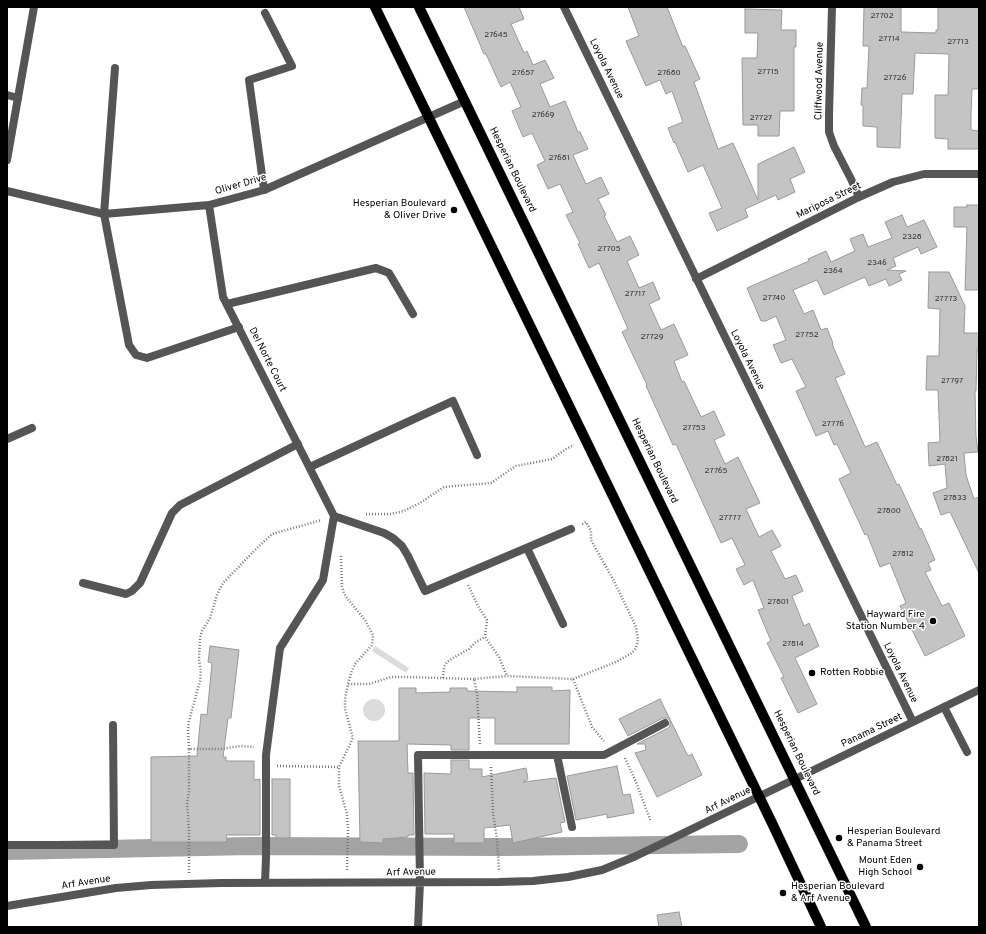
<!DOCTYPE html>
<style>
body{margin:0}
#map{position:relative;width:986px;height:934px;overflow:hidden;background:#fff;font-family:Overpass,sans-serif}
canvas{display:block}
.frame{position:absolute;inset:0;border:8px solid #000;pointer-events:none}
</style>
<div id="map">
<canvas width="986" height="934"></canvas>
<div class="frame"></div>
</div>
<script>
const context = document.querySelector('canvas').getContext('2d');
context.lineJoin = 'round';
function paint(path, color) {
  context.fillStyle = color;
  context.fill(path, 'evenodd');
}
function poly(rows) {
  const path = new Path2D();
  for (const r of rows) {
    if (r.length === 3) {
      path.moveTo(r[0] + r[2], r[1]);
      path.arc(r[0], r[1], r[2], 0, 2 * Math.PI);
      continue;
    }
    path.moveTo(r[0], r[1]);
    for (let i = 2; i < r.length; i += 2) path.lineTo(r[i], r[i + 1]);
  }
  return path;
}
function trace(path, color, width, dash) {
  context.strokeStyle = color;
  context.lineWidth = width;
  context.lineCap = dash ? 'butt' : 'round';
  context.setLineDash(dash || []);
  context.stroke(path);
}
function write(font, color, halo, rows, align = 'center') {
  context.font = font + ' Overpass,sans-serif';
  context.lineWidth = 3;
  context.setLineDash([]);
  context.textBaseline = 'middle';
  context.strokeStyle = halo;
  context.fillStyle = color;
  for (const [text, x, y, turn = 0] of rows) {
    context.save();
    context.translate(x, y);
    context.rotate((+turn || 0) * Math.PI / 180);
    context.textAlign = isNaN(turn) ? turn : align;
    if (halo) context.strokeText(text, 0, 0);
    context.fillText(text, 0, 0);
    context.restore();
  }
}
paint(poly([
 [375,646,409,668,406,673,372,651],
 [374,710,11]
]), '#dcdcdc');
trace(poly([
 [7,851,251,846,504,847,739,844]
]), '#a3a3a3', 18);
const building = poly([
 [464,7,519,7,524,19,511,24,524,53,527,51,533,65,545,60,554,78,540,84,550,107,565,101,578,132,580,132,588,149,573,155,586,184,601,177,609,194,598,199,606,215,604,216,617,242,630,236,639,255,627,261,639,288,653,282,660,299,649,304,661,330,674,324,688,355,674,361,682,382,684,381,701,417,714,411,725,435,714,440,725,464,738,457,760,503,746,509,759,537,772,530,781,546,771,551,785,579,796,575,803,591,792,596,804,626,809,623,819,646,795,658,817,704,798,713,781,678,784,677,767,643,771,641,758,610,764,608,753,580,744,585,736,569,745,565,732,538,721,543,676,444,673,445,646,386,647,385,622,332,628,329,599,263,589,268,578,244,580,243,566,215,573,212,560,184,548,189,537,165,545,161,532,133,523,137,512,111,521,107,510,82,501,87,486,54,484,54,464,7],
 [628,7,667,7,683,47,685,46,700,79,694,82,718,149,733,143,758,200,758,164,794,147,805,172,790,179,795,192,778,200,776,195,745,209,748,217,717,231,709,213,722,208,703,165,688,172,675,142,674,143,668,128,683,122,672,91,666,94,660,80,646,86,626,41,639,36,628,7],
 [864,7,901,7,901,32,936,33,936,30,938,30,938,7,979,7,979,89,972,89,971,115,971,130,979,131,979,149,948,149,948,139,935,138,935,95,948,95,949,54,915,53,913,94,902,94,900,148,877,147,877,127,863,126,863,105,861,105,862,88,867,88,869,46,863,46,864,7],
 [745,9,782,10,781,30,796,30,796,47,794,47,794,111,780,111,779,136,758,136,758,125,743,125,742,58,757,58,758,33,745,33,745,9],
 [967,205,979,205,979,290,965,290,967,227,954,227,954,207,967,207,967,205],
 [902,215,907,227,924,220,937,247,921,254,918,247,893,258,896,266,887,270,906,271,899,274,902,280,889,286,886,279,869,286,865,277,824,295,817,280,793,290,804,314,813,310,821,330,827,328,833,343,832,344,845,374,835,378,865,447,877,442,897,485,899,484,920,529,921,528,935,560,928,563,931,570,925,572,942,606,949,603,965,636,925,656,900,606,906,603,890,563,880,567,867,534,865,535,839,479,851,473,837,444,834,445,828,431,816,436,796,391,806,387,792,359,781,363,773,345,786,340,776,316,766,321,761,321,747,288,809,261,808,259,826,251,831,262,855,251,850,239,863,234,868,247,892,238,885,222,902,215],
 [929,272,949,272,965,306,964,333,979,333,978,350,977,350,976,391,975,391,976,436,978,452,964,453,966,475,974,499,979,497,979,573,950,512,941,515,933,493,947,488,945,464,929,466,928,443,940,442,938,390,926,390,927,356,939,356,940,309,928,308,929,272],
 [210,646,239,650,231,718,228,718,223,757,226,757,226,761,254,761,254,780,260,779,260,835,226,835,227,842,151,842,151,757,197,756,201,714,207,715,212,663,208,662,210,646],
 [517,687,552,687,552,691,570,690,569,744,495,744,495,718,469,718,469,750,451,750,451,745,407,744,408,773,413,773,414,835,408,835,408,837,383,839,383,843,360,842,358,741,399,741,399,688,416,688,416,693,450,692,450,688,467,688,467,691,517,692,517,687],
 [660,699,688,756,692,754,702,775,657,797,635,753,646,750,645,744,637,744,668,728,670,726,670,721,668,718,663,718,628,736,619,719,660,699],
 [451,760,469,760,469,769,482,769,482,777,526,768,528,779,523,782,556,778,565,822,560,823,562,832,513,843,510,825,484,828,484,843,454,843,454,834,425,834,424,773,451,774,451,760],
 [617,766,623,795,630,794,634,813,607,818,607,814,576,820,567,776,617,766],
 [272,779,290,779,290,838,276,838,276,835,272,835,272,779],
 [679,912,682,927,659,927,657,915,679,912]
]);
paint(building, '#c4c4c4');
trace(building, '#999', 1);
const primary = poly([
 [375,7,772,823,821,927],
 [419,7,866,927]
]);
trace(primary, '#dbdbdb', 11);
trace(poly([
 [366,514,391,514,404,511,420,503,444,487,491,483,516,466,552,459,566,449,574,445],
 [341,556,342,586,344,593,346,597,365,620,373,635,372,645,355,664,351,673,348,684],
 [468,585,479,608,487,620,485,637],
 [443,678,444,667,447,662,453,658,469,649,476,642,485,637,499,657,507,676],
 [573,679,616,662,632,653,636,648,638,640,636,627,614,581,591,540,591,531,586,522,581,525],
 [480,744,477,694,474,679,507,676,573,679,592,727,604,741],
 [189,749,188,730,189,721,200,681,201,670,199,660,200,638,202,631,210,618,217,595,223,583,256,549,272,534,322,520],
 [625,758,636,782,651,822],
 [277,766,339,767],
 [491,767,493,813,497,839,499,870],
 [347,870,348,829,347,814,339,786,339,767,353,738,345,709,345,699,348,684,369,684,391,677,405,677,474,679],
 [189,873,189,830,187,803,189,792,189,749,221,749,240,746,254,747]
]), '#777', 2.5, [1, 2]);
trace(poly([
 [115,68,104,214,129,345,136,355,147,358,239,327],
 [7,95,18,98],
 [264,190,249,80,292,66,265,13],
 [227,304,376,268,389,273,413,314],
 [310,467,453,401,477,455],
 [83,583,126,594,132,591,140,583,172,513,180,505,298,444],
 [944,707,967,752]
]), '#555', 8);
trace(poly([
 [564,7,913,722],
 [832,7,829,114,829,132,834,146,851,179,859,197],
 [7,160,34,7],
 [7,191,104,214,209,205,264,190,465,101],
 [209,205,223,297,334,516],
 [696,279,859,197,893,182,924,174,979,174],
 [7,439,32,428],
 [334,516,384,533,393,538,402,546,408,556,425,591,571,529],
 [527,548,563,624],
 [557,755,572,827],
 [7,845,114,845,113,725],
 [265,883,266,858,266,755,280,648,323,580,334,516],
 [7,906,116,888,151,885,221,883,499,882,533,881,568,877,602,870,636,856,979,690],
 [418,927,420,882,418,755,604,755,665,723]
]), '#555', 8);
trace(primary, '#000', 10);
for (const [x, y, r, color] of [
 [454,210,4,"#000"],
 [933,621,4,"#000"],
 [812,673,4,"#000"],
 [839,838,4,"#000"],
 [920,867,4,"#000"],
 [783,893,4,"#000"]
]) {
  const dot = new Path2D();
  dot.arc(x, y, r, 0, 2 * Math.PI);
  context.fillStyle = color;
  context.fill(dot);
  trace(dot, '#fff', 1.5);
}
write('8px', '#313131', null, [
 ["27702",882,16],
 ["27645",496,35],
 ["27714",889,39],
 ["27713",958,42],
 ["27715",768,72],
 ["27657",523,73],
 ["27680",669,73],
 ["27726",895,78],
 ["27669",543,115],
 ["27727",761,118],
 ["27681",559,158],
 ["2328",912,237],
 ["27705",609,249],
 ["2346",877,263],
 ["2364",833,271],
 ["27717",635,294],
 ["27740",774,298],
 ["27773",946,299],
 ["27752",807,335],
 ["27729",652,337],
 ["27797",952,381],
 ["27776",833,424],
 ["27753",694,428],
 ["27821",947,459],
 ["27765",716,471],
 ["27833",955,498],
 ["27800",889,511],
 ["27777",730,518],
 ["27812",903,554],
 ["27801",778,602],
 ["27814",793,644]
]);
write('10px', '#000', '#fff', [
 ["Loyola Avenue",606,69,64],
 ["Cliffwood Avenue",820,81,-89],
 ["Hesperian Boulevard",512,170,64],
 ["Oliver Drive",241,185,-16],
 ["Mariposa Street",829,201,-26],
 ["Del Norte Court",267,360,63],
 ["Loyola Avenue",747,360,64],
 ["Hesperian Boulevard",654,461,64],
 ["Loyola Avenue",900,673,64],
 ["Panama Street",872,731,-26],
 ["Hesperian Boulevard",796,753,64],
 ["Arf Avenue",728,801,-26],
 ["Arf Avenue",411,873,-1],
 ["Arf Avenue",86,883,-9]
]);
write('10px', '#000', '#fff', [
 ["Hesperian Boulevard",446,204],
 ["& Oliver Drive",446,216],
 ["Hayward Fire",925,615],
 ["Station Number 4",925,627],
 ["Rotten Robbie",820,673,"left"],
 ["Hesperian Boulevard",847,832,"left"],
 ["& Panama Street",847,844,"left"],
 ["Mount Eden",912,861],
 ["High School",912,873],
 ["Hesperian Boulevard",791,887,"left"],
 ["& Arf Avenue",791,899,"left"]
], 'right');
</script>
